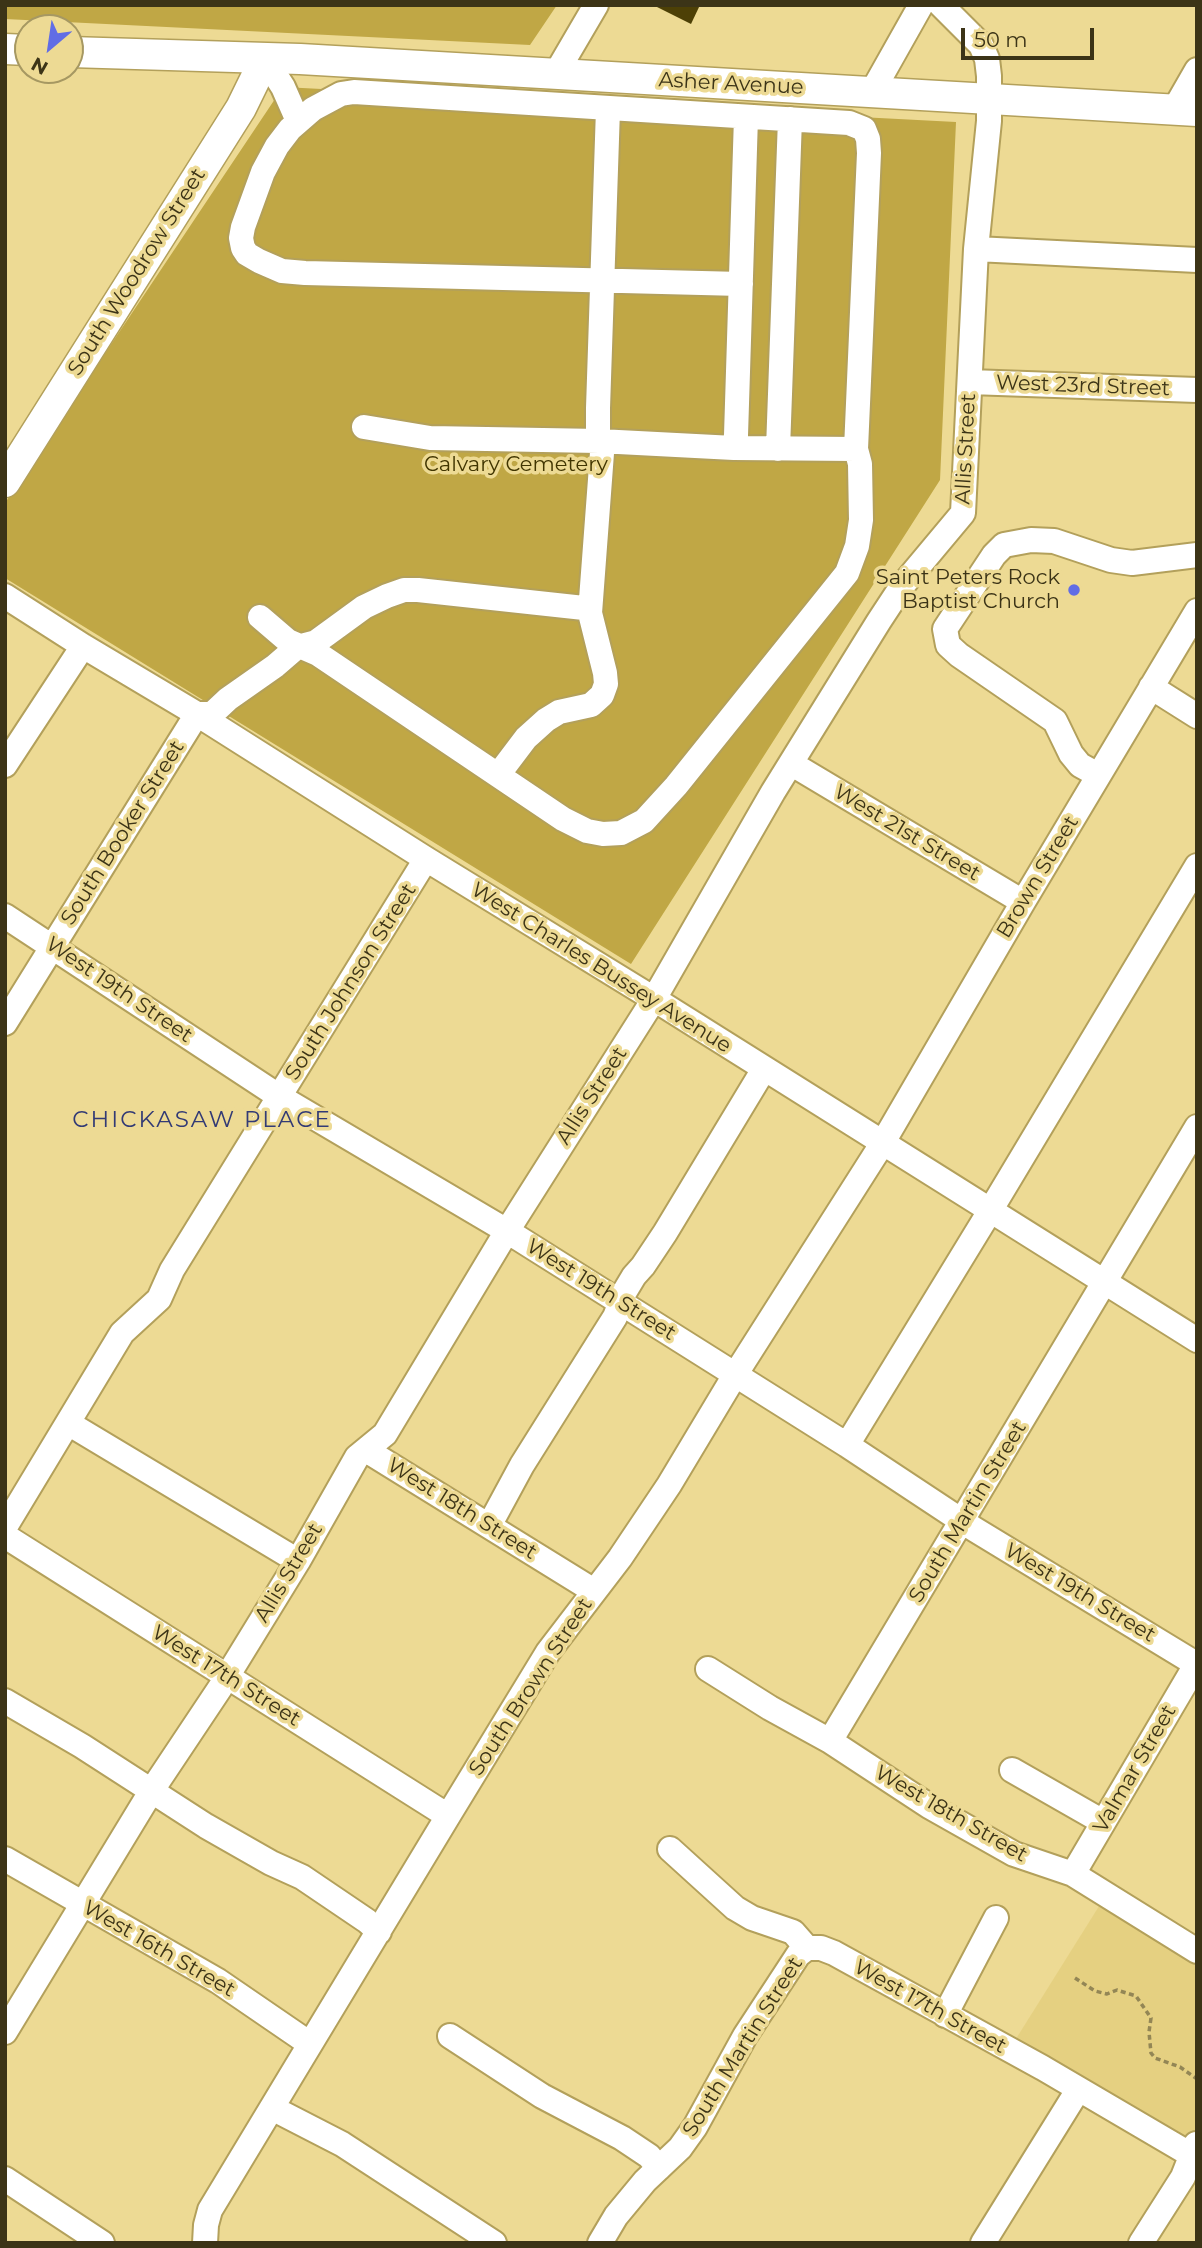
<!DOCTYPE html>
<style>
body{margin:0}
#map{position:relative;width:1202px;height:2248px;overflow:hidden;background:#edda94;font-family:Montserrat,sans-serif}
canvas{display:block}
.frame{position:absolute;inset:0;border:7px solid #3c3417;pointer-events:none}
.north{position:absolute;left:14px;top:14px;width:70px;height:70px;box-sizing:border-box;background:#edda94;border:2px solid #a69862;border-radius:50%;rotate:209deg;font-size:19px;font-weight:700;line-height:28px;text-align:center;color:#3c3417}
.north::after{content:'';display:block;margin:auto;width:24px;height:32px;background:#616de5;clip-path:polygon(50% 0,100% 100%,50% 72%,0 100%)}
.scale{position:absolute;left:961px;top:28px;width:133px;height:32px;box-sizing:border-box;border:4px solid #3c3417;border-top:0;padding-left:9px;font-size:21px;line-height:24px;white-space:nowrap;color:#3c3417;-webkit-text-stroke:5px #edda94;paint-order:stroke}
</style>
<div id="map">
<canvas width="1202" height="2248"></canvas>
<div class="frame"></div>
<div class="north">N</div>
<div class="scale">50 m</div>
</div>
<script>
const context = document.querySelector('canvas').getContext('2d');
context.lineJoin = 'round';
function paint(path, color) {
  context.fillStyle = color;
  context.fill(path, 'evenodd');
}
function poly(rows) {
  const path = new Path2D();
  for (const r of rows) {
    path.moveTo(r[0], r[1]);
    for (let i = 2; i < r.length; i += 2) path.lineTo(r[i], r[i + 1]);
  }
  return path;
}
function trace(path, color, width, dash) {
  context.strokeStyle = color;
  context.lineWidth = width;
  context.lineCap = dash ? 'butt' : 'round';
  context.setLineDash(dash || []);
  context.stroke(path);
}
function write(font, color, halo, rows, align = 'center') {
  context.font = font + ' Montserrat,sans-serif';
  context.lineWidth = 7;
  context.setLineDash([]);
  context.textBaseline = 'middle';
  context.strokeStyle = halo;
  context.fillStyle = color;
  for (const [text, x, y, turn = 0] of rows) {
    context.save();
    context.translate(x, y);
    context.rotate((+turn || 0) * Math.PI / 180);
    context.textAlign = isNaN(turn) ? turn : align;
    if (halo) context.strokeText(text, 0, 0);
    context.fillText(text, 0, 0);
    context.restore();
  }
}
paint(poly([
 [1106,1895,1197,1951,1197,2163,1009,2050]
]), '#e5d081');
paint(poly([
 [5,5,557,5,530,45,5,19],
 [283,87,956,122,940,480,631,964,5,578,5,503]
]), '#c0a745');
paint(poly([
 [653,5,700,5,691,24]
]), '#4d4006');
const minor = poly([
 [265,59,283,87,298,121],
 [555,75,596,5],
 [872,92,921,5],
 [1174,110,1197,70],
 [976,249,1197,260],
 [970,382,1197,390],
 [364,427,430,438,599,441,734,448,856,449],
 [734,448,736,435,746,117],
 [778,449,790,119],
 [5,596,83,646,197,714,426,859,654,999,1197,1340],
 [590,613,602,453,598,431,598,408,608,109],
 [260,617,288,641,318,654,563,819,587,831,603,834,621,833,644,821,676,786,847,573,857,546,861,520,860,464,856,449,869,153,868,139,864,129,849,123,354,92,341,94,313,109,290,129,277,146,263,172,243,227,241,238,243,248,247,254,259,261,282,271,305,273,741,284],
 [1151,687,1197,716],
 [792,764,1023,902],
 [5,765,83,646],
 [1098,775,1080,765,1071,754,1055,721,959,655,948,645,945,629,994,555,1004,545,1031,540,1054,541,1111,560,1132,563,1197,555],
 [5,916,280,1097,507,1231,847,1445,974,1529,1196,1664],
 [5,1023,197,714,212,714,228,699,275,666,297,647,316,642,364,607,387,596,404,590,418,590,584,608,590,613,605,673,606,684,602,695,591,705,559,712,546,720,526,738,498,775],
 [68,1423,298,1561],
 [847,1445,990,1211,1197,866],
 [366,1450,594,1591],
 [489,1526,522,1465,615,1317,625,1291,634,1276,643,1266,665,1233,764,1069],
 [5,1527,122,1333,159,1299,172,1270,426,859],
 [5,1536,448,1816],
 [708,1669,770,1708,830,1741,929,1806,1014,1854,1073,1874,1197,1951],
 [5,1701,82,1746,206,1826,271,1863,302,1877,367,1921,379,1932],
 [830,1741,1197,1127],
 [1012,1770,1103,1822],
 [670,1849,735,1908,752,1918,793,1932,807,1948,821,1948,834,1953,1043,2068,1193,2156,1197,2163],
 [5,1859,218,1981,310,2044],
 [1073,1874,1197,1663],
 [945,2015,996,1918],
 [5,2032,152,1790,220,1688,298,1561,357,1457,385,1434,507,1231,654,999,773,792,879,621,902,586,963,513,976,249,989,121,989,76,987,59,981,45,941,5],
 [450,2036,542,2096,622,2138,649,2156,659,2168],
 [272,2108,342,2144,494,2243],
 [5,2179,102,2243],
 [205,2243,206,2225,210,2210,448,1816,548,1652,620,1558,669,1485,735,1375,882,1144,1023,902,1197,611],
 [600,2243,616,2216,645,2181,680,2148,695,2127,745,2036,798,1955,807,1948],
 [983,2243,1078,2090],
 [1141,2243,1183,2177,1196,2144]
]);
const major = poly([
 [5,49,28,50],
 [70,52,300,59,1197,111],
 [5,482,241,108,265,59]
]);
trace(minor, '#b3a05b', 28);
trace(major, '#b3a05b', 33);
trace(poly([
 [1075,1978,1095,1991,1107,1994,1117,1990,1136,1996,1151,2018,1149,2032,1151,2053,1155,2058,1180,2067,1197,2079]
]), '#938655', 3.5, [5, 3.5]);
trace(minor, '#fff', 24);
trace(major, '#fff', 30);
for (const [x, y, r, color] of [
 [1074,590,7,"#616de5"]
]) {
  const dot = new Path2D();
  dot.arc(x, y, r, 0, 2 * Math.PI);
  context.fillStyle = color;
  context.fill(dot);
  trace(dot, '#edda94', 2.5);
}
write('21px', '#3c3417', '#edda94', [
 ["Asher Avenue",731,84,3],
 ["South Woodrow Street",137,272,-58],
 ["West 23rd Street",1083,386,2],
 ["Allis Street",966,449,-87],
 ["South Booker Street",123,833,-58],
 ["West 21st Street",907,833,31],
 ["Brown Street",1038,877,-59],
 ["West Charles Bussey Avenue",601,968,32],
 ["South Johnson Street",351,982,-58],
 ["West 19th Street",119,990,34],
 ["Allis Street",592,1096,-57],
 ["West 19th Street",601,1290,32],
 ["West 18th Street",462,1509,32],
 ["South Martin Street",968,1512,-59],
 ["Allis Street",289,1573,-59],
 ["West 19th Street",1080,1593,31],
 ["West 17th Street",226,1676,32],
 ["South Brown Street",531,1687,-57],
 ["Valmar Street",1135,1769,-60],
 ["West 18th Street",951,1814,30],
 ["West 16th Street",159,1949,30],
 ["West 17th Street",930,2007,29],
 ["South Martin Street",743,2047,-58]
]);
write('21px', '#413500', '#edda94', [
 ["Calvary Cemetery",516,465]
]);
write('21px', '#3c3417', '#edda94', [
 ["Saint Peters Rock",1060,578],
 ["Baptist Church",1060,602]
], 'right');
context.letterSpacing = '2px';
write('23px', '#323a75', '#edda94', [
 ["CHICKASAW PLACE",202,1120]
]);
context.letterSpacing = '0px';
</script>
